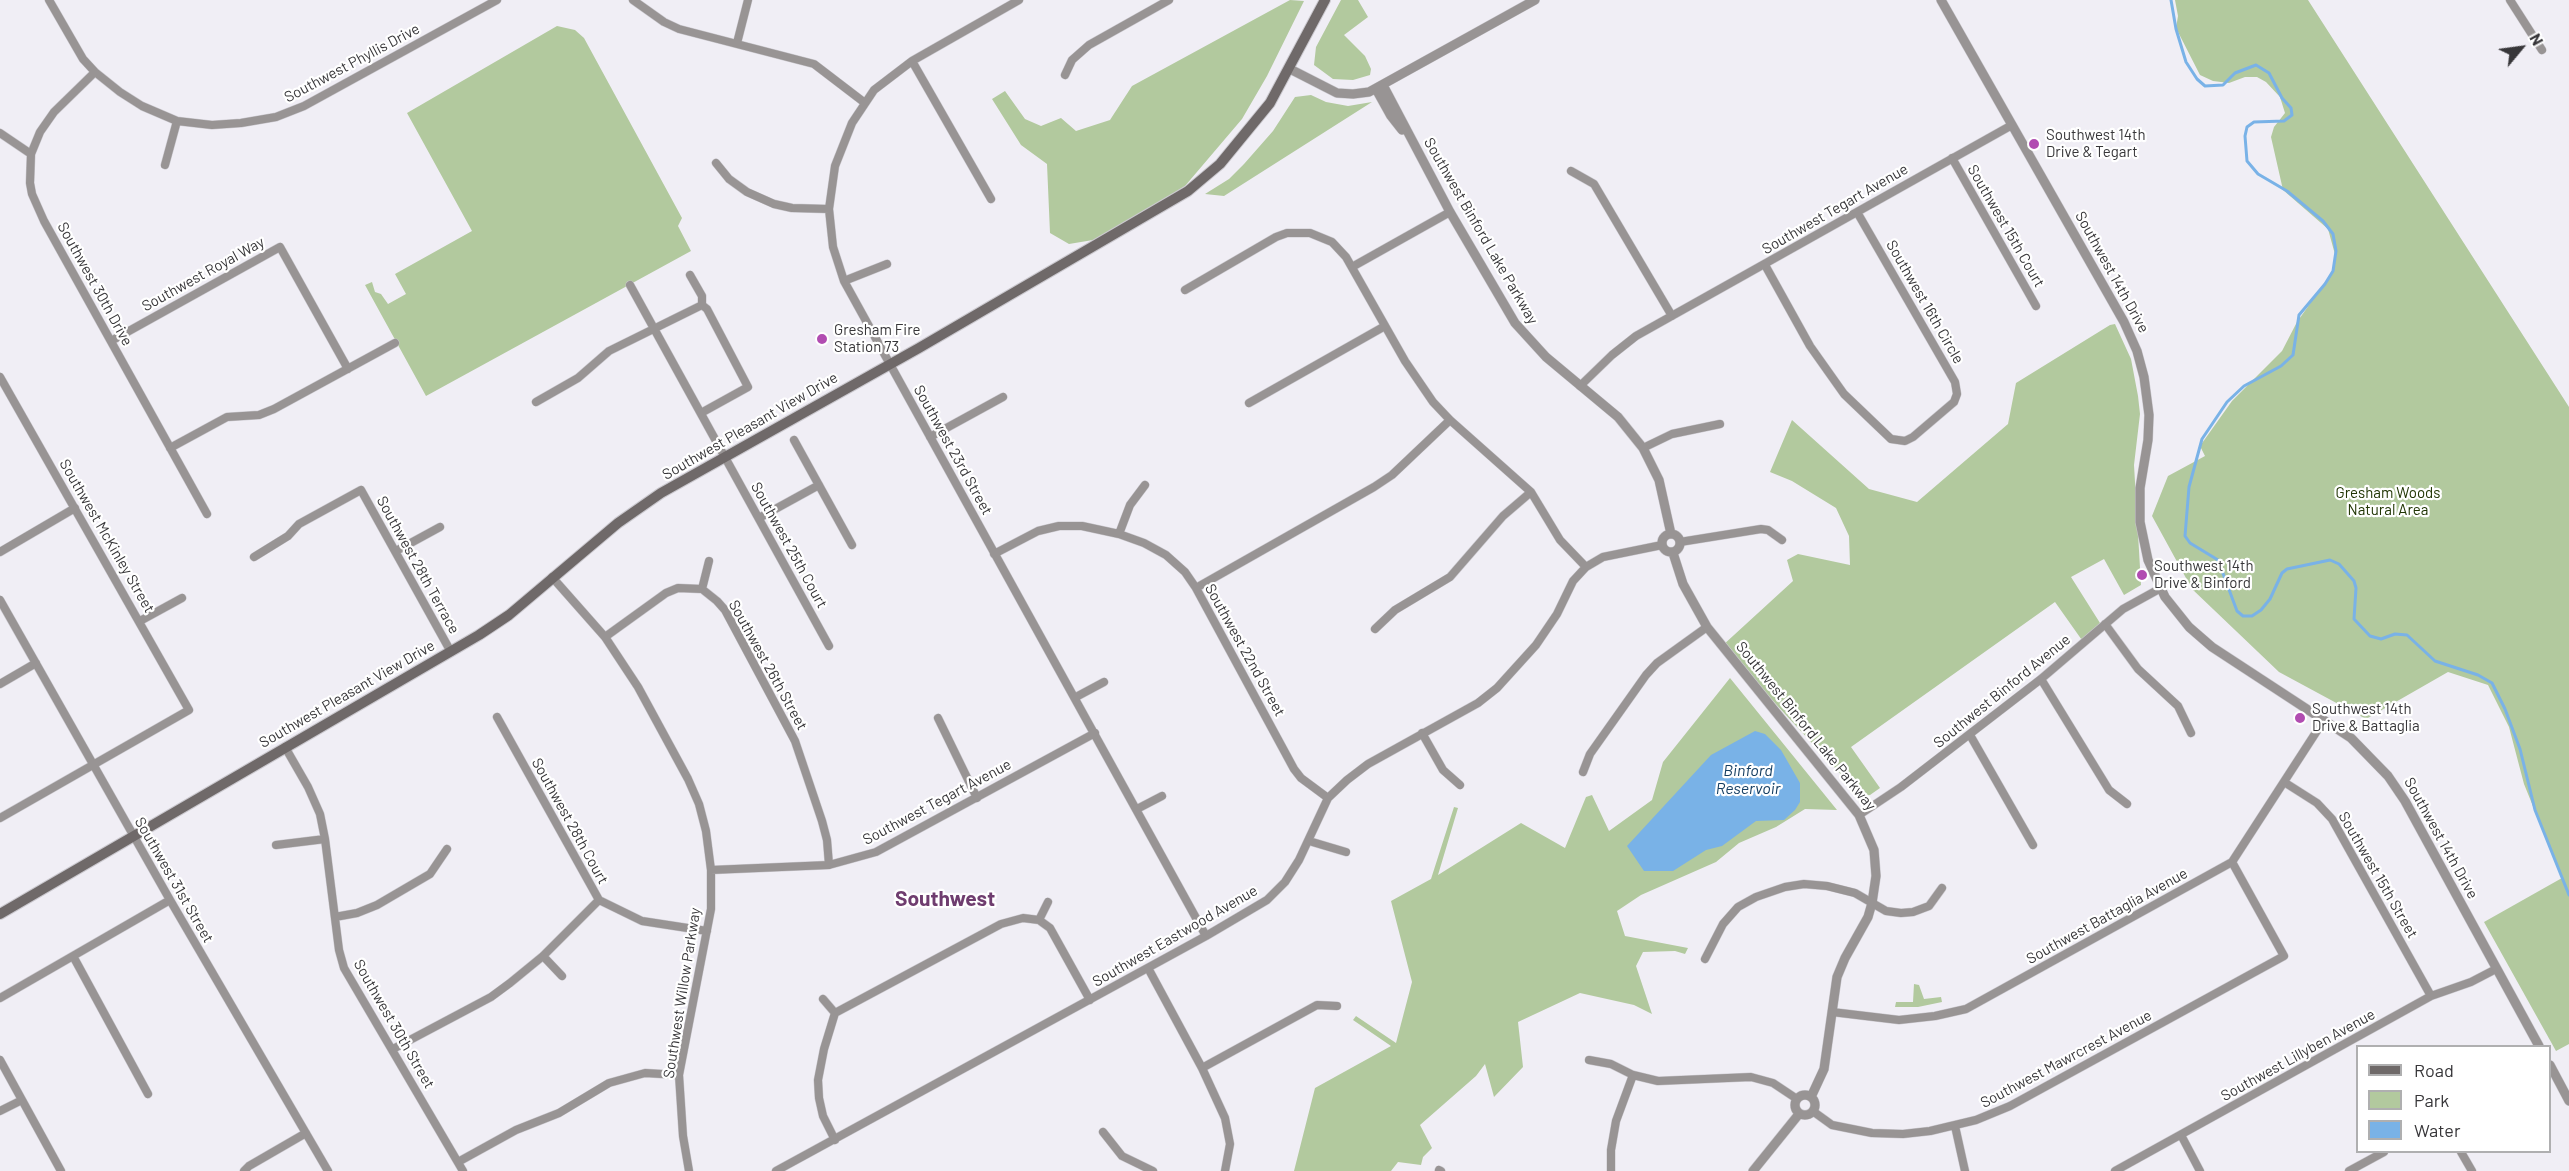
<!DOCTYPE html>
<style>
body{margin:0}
#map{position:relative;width:2569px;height:1171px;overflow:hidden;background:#f0eef5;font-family:Barlow,sans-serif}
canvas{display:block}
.legend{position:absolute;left:2356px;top:1045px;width:195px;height:108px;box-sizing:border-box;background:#fff;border:2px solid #afafb0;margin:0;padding:8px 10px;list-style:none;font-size:18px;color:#373639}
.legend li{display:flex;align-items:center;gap:12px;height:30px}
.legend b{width:30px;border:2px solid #afafb0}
.north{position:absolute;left:2491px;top:18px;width:60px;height:60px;-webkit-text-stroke:4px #fff;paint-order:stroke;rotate:61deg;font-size:16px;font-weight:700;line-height:24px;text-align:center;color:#373639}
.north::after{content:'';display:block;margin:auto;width:21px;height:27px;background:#373639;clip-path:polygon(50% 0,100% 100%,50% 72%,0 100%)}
</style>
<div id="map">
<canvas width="2569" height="1171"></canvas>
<ul class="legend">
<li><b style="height:8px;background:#6f6969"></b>Road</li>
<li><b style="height:16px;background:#b2c99e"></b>Park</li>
<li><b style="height:16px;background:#79b2e7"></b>Water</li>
</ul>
<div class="north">N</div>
</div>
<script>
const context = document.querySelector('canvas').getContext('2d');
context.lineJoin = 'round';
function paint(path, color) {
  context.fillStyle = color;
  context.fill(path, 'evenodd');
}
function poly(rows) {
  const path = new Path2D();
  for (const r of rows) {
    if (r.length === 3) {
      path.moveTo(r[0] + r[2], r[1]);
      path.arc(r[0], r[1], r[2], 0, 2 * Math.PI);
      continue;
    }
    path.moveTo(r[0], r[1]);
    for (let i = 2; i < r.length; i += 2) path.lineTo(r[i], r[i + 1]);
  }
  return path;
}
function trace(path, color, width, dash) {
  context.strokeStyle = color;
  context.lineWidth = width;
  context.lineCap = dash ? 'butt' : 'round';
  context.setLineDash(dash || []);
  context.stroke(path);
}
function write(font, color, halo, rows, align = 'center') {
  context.font = font + ' Barlow,sans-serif';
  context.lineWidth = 4.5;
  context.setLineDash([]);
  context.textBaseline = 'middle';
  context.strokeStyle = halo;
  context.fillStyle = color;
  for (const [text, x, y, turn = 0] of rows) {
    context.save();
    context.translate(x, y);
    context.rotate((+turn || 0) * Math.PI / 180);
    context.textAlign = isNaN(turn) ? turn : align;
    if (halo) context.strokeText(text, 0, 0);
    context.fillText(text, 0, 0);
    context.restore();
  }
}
paint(poly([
 [1290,0,1304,1,1267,76,1242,119,1185,186,1099,239,1069,244,1050,233,1047,164,1021,145,992,99,1005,91,1025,119,1041,126,1061,118,1076,131,1110,120,1132,86],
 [1341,0,1358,0,1368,17,1344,35,1365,56,1371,69,1370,75,1353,80,1333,79,1314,65,1316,47],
 [2175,0,2308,0,2569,407,2569,1044,2556,1051,2484,922,2562,878,2524,784,2509,727,2488,685,2448,672,2366,719,2279,672,2192,589,2152,516,2168,476,2205,456,2200,446,2232,401,2282,351,2297,322,2331,274,2336,258,2328,229,2283,190,2271,137,2274,127,2285,113,2280,97,2266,82,2257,77,2245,77,2229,83,2213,81,2200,75,2176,28,2178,16],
 [557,26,575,30,584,38,682,218,678,226,691,251,426,396,365,285,372,282,375,292,381,294,388,304,406,294,395,274,472,231,407,113],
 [1311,95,1326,102,1348,106,1372,102,1224,196,1205,194,1229,179,1244,164,1273,131,1295,97],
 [2115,324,2131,359,2138,396,2140,414,2134,465,2141,585,2124,595,2104,559,2071,577,2100,623,2084,643,2055,602,1851,747,1880,788,1870,795,1861,796,1722,646,1793,581,1787,560,1798,554,1850,565,1849,536,1836,508,1792,481,1770,472,1792,420,1869,489,1917,502,2008,424,2016,383,2110,325],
 [1730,678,1837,810,1805,809,1776,827,1739,843,1716,862,1641,895,1617,911,1625,936,1688,948,1685,954,1675,951,1643,952,1636,966,1652,1014,1634,1005,1580,993,1518,1022,1523,1067,1494,1097,1485,1064,1476,1076,1420,1125,1432,1148,1423,1157,1421,1165,1398,1162,1391,1171,1294,1171,1315,1088,1391,1046,1353,1020,1356,1016,1396,1043,1412,982,1391,901,1431,879,1454,807,1458,808,1438,875,1521,823,1565,848,1586,797,1592,795,1609,831,1652,800,1663,762],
 [1914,984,1919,985,1924,999,1941,997,1942,1002,1918,1007,1895,1007,1896,1002,1913,1002]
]), '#b2c99e');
paint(poly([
 [1755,731,1765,734,1781,750,1800,783,1800,802,1795,810,1784,820,1756,821,1722,846,1706,850,1673,871,1644,871,1627,846,1711,755]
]), '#79b2e7');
trace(poly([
 [2171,0,2176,29,2186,62,2197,79,2205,86,2223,85,2235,73,2256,65,2269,73,2282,98,2291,108,2292,115,2284,121,2254,122,2247,127,2245,136,2247,161,2258,174,2287,191,2323,221,2333,234,2336,251,2333,271,2325,284,2299,315,2293,355,2281,366,2244,386,2227,402,2202,439,2189,487,2185,536,2190,543,2218,560,2237,611,2243,616,2252,616,2261,610,2270,599,2282,573,2287,569,2330,560,2339,564,2354,581,2356,588,2354,619,2370,636,2381,639,2395,634,2407,635,2435,661,2478,675,2492,683,2505,709,2520,749,2535,810,2569,895]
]), '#79b2e7', 3);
const minor = poly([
 [49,0,83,59,95,72,120,92,142,106,177,121,212,125,241,123,276,117,304,106,497,0],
 [633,0,664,22,679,29,814,64,865,103],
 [1019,0,912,61,874,90,852,123,835,166,829,209,833,247,844,281,1206,936],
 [2510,0,2542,50],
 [737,43,748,0],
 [912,61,991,199],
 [95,72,54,112,40,132,31,154,30,183,32,194,44,221,207,514],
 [1065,75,1072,60,1089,45,1169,0],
 [0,133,31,154],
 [1952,158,2036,306],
 [716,163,729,179,747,192,774,204,792,208,829,209],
 [165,165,177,121],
 [1571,171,1594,184,1672,316],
 [1765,265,1810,346,1844,394,1891,439,1905,441,1913,437,1954,402,1957,394,1955,382,1857,212],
 [1352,267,1450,212],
 [690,275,702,296,702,305,707,309,748,387,701,413],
 [844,281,887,264],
 [630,285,829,646],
 [1185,290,1276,237,1287,233,1310,233,1332,242,1346,257,1405,361,1433,402,1450,420,1531,492,1560,540,1586,567],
 [111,341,280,247,348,369],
 [0,377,189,710,0,818],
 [1580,386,1612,355,1636,336,2012,125],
 [536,402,578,378,609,351,702,305],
 [1249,403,1385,326],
 [930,437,1003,397],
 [794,440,852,545],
 [170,448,227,417,259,415,274,409,395,343],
 [1643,448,1672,434,1720,424],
 [759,518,819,485],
 [1119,534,1130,505,1145,485],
 [1680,542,1761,529,1768,530,1782,540],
 [396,551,440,527],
 [0,552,75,508],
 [994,554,1038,531,1059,526,1082,526,1119,534,1144,543,1166,555,1185,572,1196,588,1294,769,1301,778,1328,798],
 [254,557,288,536,299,524,361,490,451,652],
 [552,577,605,637,638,687,688,779,699,804,706,831,711,870,711,909,679,1075,683,1136,689,1171],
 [1196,588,1374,487,1392,475,1450,420],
 [702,589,709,561],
 [0,600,170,900,328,1171],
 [140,621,182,598],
 [2105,624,2138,669,2178,706,2191,733],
 [1375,629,1395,610,1450,577,1503,516,1531,492],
 [605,637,666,593,678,588,702,589,717,601,725,610,795,741,822,821,827,840,829,865],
 [2041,679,2109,790,2127,804],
 [0,684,36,663],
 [1076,697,1104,682],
 [497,717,599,900,642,921,707,931],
 [938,718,977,798],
 [1422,733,1443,770,1460,785],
 [1970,735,2033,845],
 [285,747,308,787,320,814,325,839,339,950,344,968,463,1171],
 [1583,772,1590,754,1646,675,1657,663,1707,627],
 [2284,782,2317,803,2332,819,2431,996],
 [1137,809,1162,796],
 [1859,815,1901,787,2041,679,2123,609,2161,588],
 [1309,841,1346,852],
 [276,845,325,839],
 [711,870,829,865,876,852,1095,733],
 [335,917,357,913,377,905,430,874,447,849],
 [1039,920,1048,902],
 [73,956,148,1094],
 [543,956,562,976],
 [1705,959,1723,924,1738,907,1756,897,1785,887,1804,884,1827,886,1855,893,1886,911,1901,913,1913,912,1929,906,1942,888],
 [1148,968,1202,1068,1225,1118,1230,1144,1225,1171],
 [0,998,170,900],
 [823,999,835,1013],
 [1832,1012,1899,1020,1935,1016,1966,1009,2232,862,2324,720],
 [393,1049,491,997,510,983,543,956,599,900],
 [0,1060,61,1171],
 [1589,1060,1611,1064,1633,1075,1658,1081,1751,1077,1773,1083,1797,1099],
 [1202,1068,1317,1005,1337,1006],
 [0,1111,22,1100],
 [1814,1112,1832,1125,1872,1133,1903,1134,1930,1131,1976,1120,2010,1106,2284,956,2232,862],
 [1955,1126,1965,1171],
 [1103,1132,1122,1156,1153,1171],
 [2181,1135,2200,1171],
 [835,1140,823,1116,819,1098,818,1080,824,1049,835,1013,1001,924,1023,918,1039,920,1050,928,1090,1000],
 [2461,1152,2472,1171],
 [458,1162,516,1130,559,1113,609,1083,645,1073,679,1075],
 [1439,1170,1441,1171],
 [244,1171,249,1166,306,1133],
 [776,1171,1206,936,1267,900,1285,882,1299,860,1328,798,1347,780,1368,764,1478,703,1497,688,1536,645,1557,614,1573,581,1586,567,1603,557,1662,545],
 [1611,1171,1611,1150,1616,1121,1633,1075],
 [2115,1171,2431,996,2471,982,2496,969],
 [2349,1171,2384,1152]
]);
const tertiary = poly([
 [1941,0,2124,322,2137,351,2144,377,2149,415,2148,440,2140,488,2140,522,2148,560,2165,597,2189,627,2212,647,2351,738,2388,776,2405,801,2539,1046],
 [1290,69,1337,93,1353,94,1369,92,1535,0],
 [1383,85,1450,212,1515,323,1546,357,1618,417,1643,448,1659,480,1671,534],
 [1376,89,1391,116,1402,130],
 [1671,543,9],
 [1673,553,1683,584,1707,627,1859,815,1874,850,1876,876,1872,903,1868,917,1845,958,1837,977,1824,1069,1811,1097],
 [2550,1065,2569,1101],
 [1805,1105,10],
 [1753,1171,1799,1114]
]);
const secondary = poly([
 [0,914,479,635,509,615,618,523,661,493,919,348,1188,191,1220,164,1270,103,1325,0]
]);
trace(minor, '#cbc9cf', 9);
trace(tertiary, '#cbc9cf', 10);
trace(secondary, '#cbc9cf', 12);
trace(minor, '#989494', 8);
trace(tertiary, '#989494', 9);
trace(secondary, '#6f6969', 10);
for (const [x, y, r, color] of [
 [2034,144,6,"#b14cb1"],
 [822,339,6,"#b14cb1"],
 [2142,575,6,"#b14cb1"],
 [2300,718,6,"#b14cb1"]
]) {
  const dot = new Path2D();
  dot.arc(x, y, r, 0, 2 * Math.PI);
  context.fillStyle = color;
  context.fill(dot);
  trace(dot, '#fff', 2);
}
write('15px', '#373639', '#fff', [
 ["Southwest Phyllis Drive",352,63,-28],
 ["Southwest Tegart Avenue",1835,209,-30],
 ["Southwest 15th Court",2006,226,60],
 ["Southwest Binford Lake Parkway",1481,231,60],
 ["Southwest 14th Drive",2112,272,61],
 ["Southwest Royal Way",203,274,-29],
 ["Southwest 30th Drive",95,284,61],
 ["Southwest 16th Circle",1925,302,60],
 ["Southwest Pleasant View Drive",750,426,-30],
 ["Southwest 23rd Street",953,450,61],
 ["Southwest McKinley Street",107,536,60],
 ["Southwest 25th Court",789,545,61],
 ["Southwest 28th Terrace",418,565,61],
 ["Southwest 22nd Street",1245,650,61],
 ["Southwest 26th Street",768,665,61],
 ["Southwest Binford Avenue",2002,691,-39],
 ["Southwest Pleasant View Drive",347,694,-30],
 ["Southwest Binford Lake Parkway",1806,726,51],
 ["Southwest Tegart Avenue",937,802,-28],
 ["Southwest 28th Court",570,821,61],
 ["Southwest 14th Drive",2441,838,61],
 ["Southwest 15th Street",2378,875,60],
 ["Southwest 31st Street",174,880,60],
 ["Southwest Battaglia Avenue",2107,916,-29],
 ["Southwest Eastwood Avenue",1175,936,-30],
 ["Southwest Willow Parkway",682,993,-81],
 ["Southwest 30th Street",394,1024,60],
 ["Southwest Lillyben Avenue",2298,1055,-29],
 ["Southwest Mawrcrest Avenue",2066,1059,-28]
]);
write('15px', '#373639', '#fff', [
 ["Southwest 14th",2046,135],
 ["Drive & Tegart",2046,152],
 ["Gresham Fire",834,330],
 ["Station 73",834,347],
 ["Southwest 14th",2154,566],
 ["Drive & Binford",2154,583],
 ["Southwest 14th",2312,709],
 ["Drive & Battaglia",2312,726]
], 'left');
write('15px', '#203503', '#fff', [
 ["Gresham Woods",2388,493],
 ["Natural Area",2388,510]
]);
write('italic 16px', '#153e62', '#fff', [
 ["Binford",1748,771],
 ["Reservoir",1748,789]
]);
write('bold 21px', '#6f3d6f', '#fff', [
 ["Southwest",945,899]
]);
</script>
